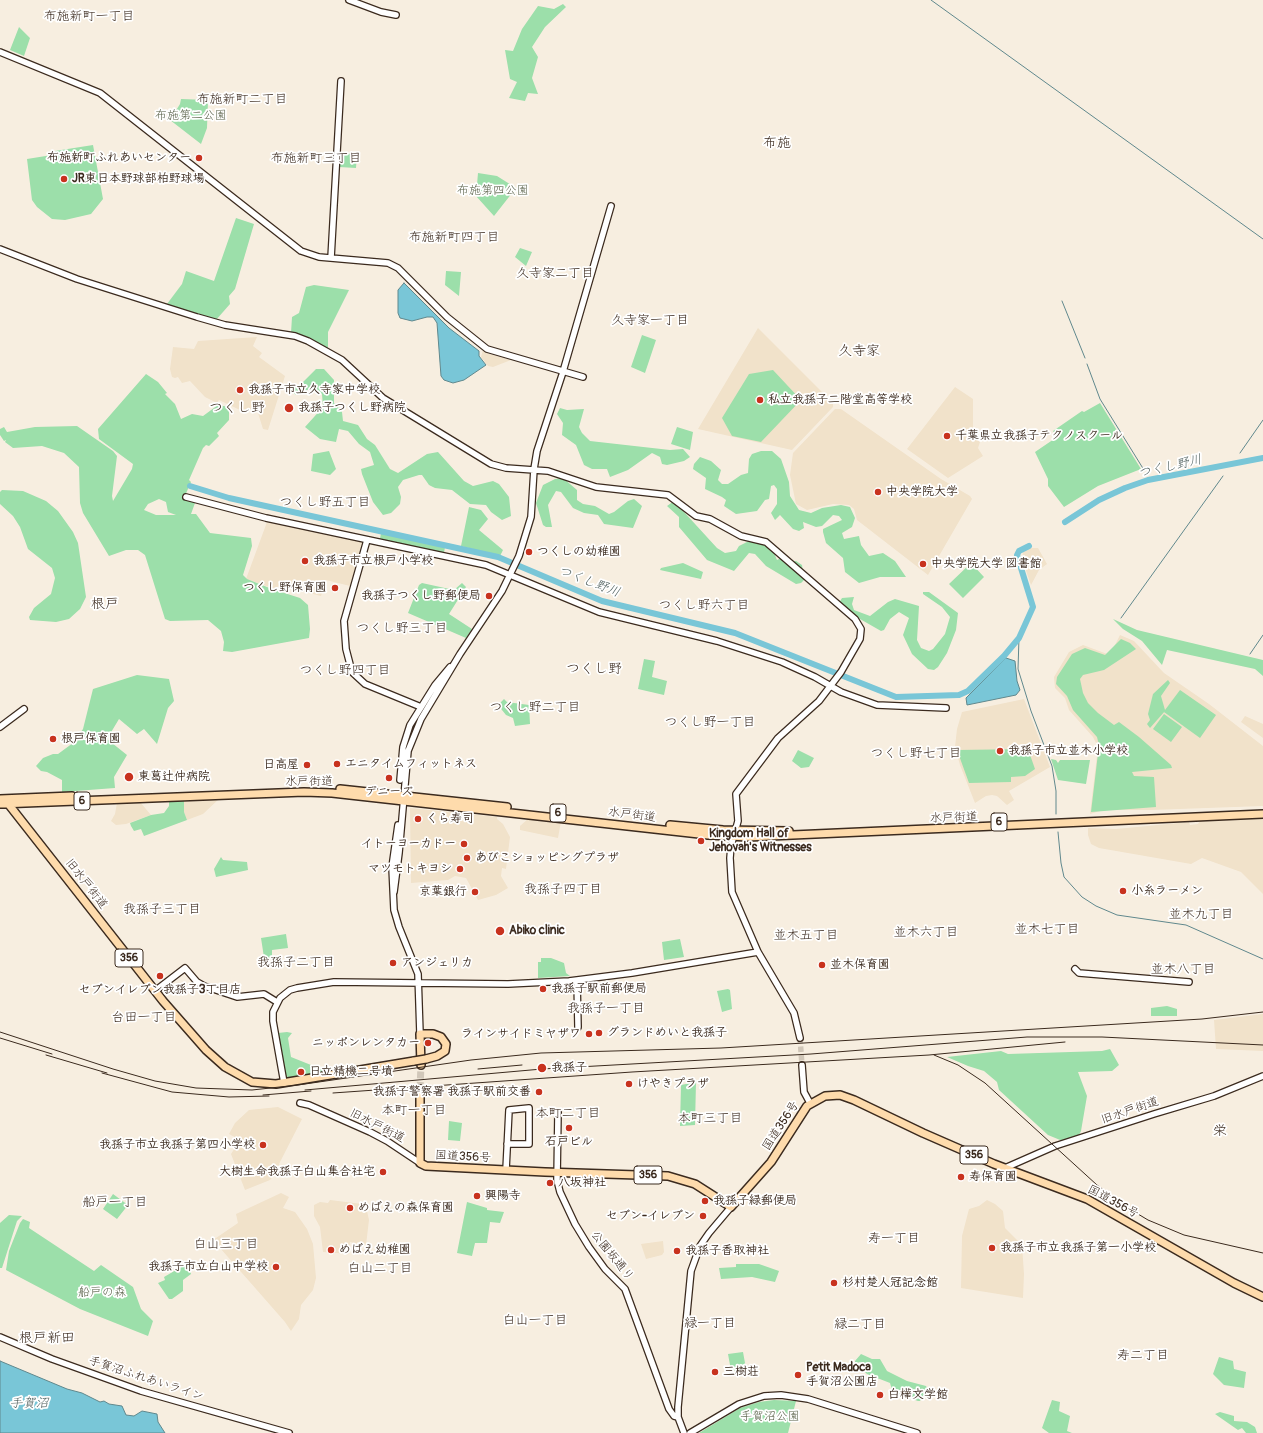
<!DOCTYPE html>
<meta charset="utf-8">
<style>
body{margin:0}
canvas{display:block;background:#f7eee0}
</style>
<canvas width="1263" height="1433"></canvas>
<script>
const context = document.querySelector('canvas').getContext('2d');
context.lineJoin = 'round';
function paint(path, color) {
  context.fillStyle = color;
  context.fill(path, 'evenodd');
}
function poly(rows) {
  const path = new Path2D();
  for (const r of rows) {
    path.moveTo(r[0], r[1]);
    for (let i = 2; i < r.length; i += 2) path.lineTo(r[i], r[i + 1]);
  }
  return path;
}
function trace(path, color, width, dash) {
  context.strokeStyle = color;
  context.lineWidth = width;
  context.lineCap = dash ? 'butt' : 'round';
  context.setLineDash(dash || []);
  context.stroke(path);
}
function write(font, color, halo, rows, align = 'center') {
  context.font = font + ' Pangolin,"Klee One",sans-serif';
  context.lineWidth = 3.5;
  context.setLineDash([]);
  context.textBaseline = 'middle';
  context.strokeStyle = halo;
  context.fillStyle = color;
  for (const [text, x, y, turn = 0] of rows) {
    context.save();
    context.translate(x, y);
    context.rotate((+turn || 0) * Math.PI / 180);
    context.textAlign = isNaN(turn) ? turn : align;
    if (halo) context.strokeText(text, 0, 0);
    context.fillText(text, 0, 0);
    context.restore();
  }
}
paint(poly([
 [758,328,833,403,833,407,792,450,698,429],
 [257,337,253,346,262,353,259,357,285,376,268,430,263,429,258,413,240,410,219,400,217,403,205,397,190,381,182,383,178,377,175,378,172,377,170,369,173,347,194,349,198,341],
 [483,350,489,354,511,360,493,367,488,366,481,357],
 [955,387,973,399,973,430,980,442,978,448,983,456,948,478,907,449],
 [835,409,841,409,941,479,970,496,972,499,928,575,857,520,854,509,849,505,833,504,807,510,796,504,790,475,793,453],
 [267,522,363,542,350,586,326,580,321,596,281,586,272,588,246,579],
 [1030,548,1038,548,1047,564,1039,570,1031,585,1022,559,1023,552],
 [1120,635,1134,641,1164,673,1209,704,1263,746,1263,806,1151,810,1103,810,1090,814,1098,747,1093,737,1069,710,1065,698,1055,688,1054,677,1069,652,1083,645,1110,655],
 [1024,699,1050,767,1009,791,1014,800,1007,805,997,796,992,795,986,796,975,803,960,765,955,747,957,729,962,712],
 [1245,716,1263,724,1263,738,1241,722],
 [219,799,203,814,187,820,184,812,184,800],
 [140,802,151,815,126,824,116,825,111,821,115,814,117,803],
 [410,808,497,817,497,819,503,824,510,837,506,869,502,868,501,876,508,888,496,895,478,900,466,878,455,876,448,880,411,883],
 [529,818,561,821,558,838,520,830,520,826],
 [1263,818,1263,894,1241,872,1202,858,1191,864,1099,848,1091,844,1088,835,1088,828,1116,829,1189,822,1190,825,1198,824,1200,821],
 [1263,1014,1263,1051,1216,1049,1214,1020],
 [278,1107,302,1119,279,1164,282,1171,278,1177,274,1175,270,1180,245,1190,231,1154,240,1140,229,1134,235,1123,249,1110],
 [281,1193,289,1197,283,1208,295,1212,307,1229,313,1244,316,1278,313,1290,301,1305,299,1319,291,1331,285,1322,213,1240,238,1223,236,1214],
 [330,1200,362,1204,367,1211,369,1220,366,1245,350,1242,349,1254,323,1252,320,1227,314,1216,314,1205,320,1202,328,1203],
 [987,1200,995,1204,1003,1211,1005,1228,1022,1245,1024,1274,1023,1298,961,1288,962,1236,969,1209,979,1206],
 [663,1241,664,1252,662,1255,646,1259,641,1244]
]), '#f1e2ca');
paint(poly([
 [563,4,566,7,545,27,532,47,538,57,532,78,538,94,528,93,525,101,509,98,517,82,510,79,505,50,513,51,522,29,538,6,554,9],
 [19,27,30,38,24,56,10,50],
 [181,99,208,100,207,128,201,144,170,120,180,104],
 [93,145,103,199,91,214,65,220,52,219,37,207,32,200,27,159,52,155,55,151],
 [339,153,357,154,356,168,339,167],
 [478,173,497,176,516,188,494,216,476,196],
 [236,218,254,224,235,289,229,296,230,304,216,320,167,304,182,284,186,271,214,281],
 [520,248,532,252,526,266,515,257],
 [446,271,461,272,459,296,445,285],
 [314,285,349,290,328,332,328,349,306,337,291,333,292,317,299,313,306,287],
 [642,335,656,340,645,373,631,367],
 [316,369,324,369,334,380,334,403,342,412,343,421,358,425,367,439,375,445,390,469,398,473,427,454,438,452,464,481,473,486,493,481,499,484,509,497,511,516,502,520,491,512,486,505,470,504,452,490,435,488,429,485,422,475,419,475,403,480,398,487,401,497,400,504,391,513,383,515,373,502,362,474,361,469,374,465,370,452,359,444,348,431,339,429,336,442,320,439,305,427,323,407,322,394,312,388,296,395,290,390,301,384],
 [773,370,801,400,761,442,732,436,722,418,749,374],
 [146,374,158,382,167,393,165,394,175,404,181,419,192,414,203,416,218,405,229,407,229,420,217,433,219,436,209,446,206,445,203,448,189,480,191,482,184,498,195,503,191,514,196,514,210,533,251,538,252,546,243,575,247,579,272,589,300,598,308,605,310,629,309,638,232,652,223,651,224,642,221,631,208,620,170,621,165,619,145,555,138,550,126,550,109,556,83,513,80,503,79,467,64,453,42,446,13,448,5,442,6,440,4,441,0,435,0,429,4,427,7,432,35,427,77,426,113,451,117,456,112,496,113,501,132,469,133,464,99,439,98,429],
 [159,499,166,502,168,512,176,515,156,515,144,510,148,504],
 [1100,403,1141,469,1098,486,1064,507,1048,486,1048,479,1035,452,1057,437,1053,431,1082,411,1084,412],
 [560,408,567,410,584,409,579,427,582,433,590,441,670,450,683,449,690,457,684,461,667,465,662,464,660,457,652,453,628,470,610,477,607,469,592,469,584,465,576,445,562,435,563,423,557,414],
 [677,427,693,432,690,450,671,444],
 [329,451,336,469,330,475,311,471,313,454],
 [761,451,772,451,781,459,789,482,790,496,799,510,811,513,822,508,841,505,850,507,855,518,852,527,842,533,844,539,859,536,861,545,869,556,883,553,895,561,906,577,880,577,859,583,845,572,843,558,826,543,823,532,823,529,842,520,839,516,833,515,822,526,816,527,803,522,804,528,799,531,793,529,780,515,775,520,771,513,777,504,777,489,774,485,771,486,769,499,765,500,757,511,736,514,724,506,726,500,722,497,705,489,706,478,693,469,694,464,700,457,711,461,721,470,718,480,722,484,728,484,741,475,748,473,749,459,752,454],
 [563,478,577,490,577,500,583,504,595,506,609,514,614,512,628,501,634,499,642,506,633,528,604,524,598,515,584,513,573,508,561,492,556,491,548,505,552,527,546,527,543,525,536,503,543,485,555,479],
 [2,490,23,491,46,501,58,511,73,532,78,543,86,597,80,609,69,619,56,622,30,620,29,617,34,608,51,594,55,578,52,568,28,549,20,527,13,516,0,504,0,492],
 [674,501,717,548,725,553,736,551,739,546,747,542,761,542,774,553,777,560,781,558,788,562,796,561,802,565,804,580,801,583,796,584,766,566,755,554,749,553,734,571,707,560,679,527,679,517,667,506],
 [469,507,481,510,488,519,479,530,503,550,500,556,461,546],
 [381,533,445,547,444,553,380,539],
 [683,563,703,572,701,579,660,570,661,568],
 [971,563,984,577,963,598,949,584],
 [422,583,454,590,462,583,466,587,449,614,472,629,466,638,408,613,419,585],
 [923,592,929,592,958,613,956,630,947,653,938,667,934,670,928,669,912,654,903,635,909,618,899,612,890,619,884,630,881,631,853,615,839,603,842,598,854,597,852,604,854,610,870,616,888,602,895,599,919,606,917,640,921,648,929,651,933,649,945,634,950,617,942,607,923,594],
 [1113,619,1137,630,1263,660,1263,676,1255,669,1167,650,1162,665,1142,641,1123,629],
 [1121,639,1130,643,1136,649,1104,670,1083,675,1080,679,1083,693,1088,703,1098,713,1114,725,1119,722,1139,737,1171,765,1172,768,1132,772,1134,776,1154,777,1156,807,1091,812,1099,745,1097,737,1073,710,1067,696,1056,684,1057,677,1072,654,1085,648,1105,655],
 [644,659,655,661,652,677,667,681,664,695,638,689],
 [137,675,169,679,174,701,168,708,157,744,144,729,137,734,119,719,107,739,127,755,114,777,115,788,62,792,62,780,47,772,41,771,36,766,43,758,53,754,58,754,73,743,83,729,93,689],
 [1168,680,1170,683,1161,696,1165,710,1180,690,1216,715,1200,738,1164,712,1165,711,1150,728,1147,724,1150,720,1148,714,1153,694],
 [504,699,507,702,529,705,530,724,515,726,513,718,506,715,498,705],
 [1164,714,1182,727,1171,742,1153,729],
 [1028,749,1035,769,1025,776,1011,777,1011,782,969,783,957,750],
 [798,750,814,758,809,767,801,768,792,761],
 [1051,759,1056,760,1058,763,1060,760,1090,760,1086,784,1058,780],
 [184,800,184,812,187,820,144,836,141,829,134,831,131,826,130,823,151,815,164,813,169,806,169,801],
 [221,857,223,860,247,862,248,870,216,877,214,869],
 [286,934,288,948,272,950,272,958,268,958,269,963,265,964,261,938],
 [680,939,684,957,664,960,662,942],
 [541,958,551,958,564,963,566,973,570,976,538,978,538,962,541,962],
 [728,989,730,990,732,1009,722,1012,717,991],
 [1167,1006,1177,1009,1177,1016,1151,1016,1151,1008],
 [287,1032,292,1033,288,1038,291,1057,331,1073,291,1079,286,1076,278,1033],
 [1110,1049,1119,1065,1112,1071,1078,1072,1087,1096,1081,1131,1078,1137,1065,1142,1048,1135,999,1090,997,1082,984,1071,968,1066,947,1057,1001,1051,1008,1054,1102,1051],
 [696,1082,695,1125,680,1126,681,1085],
 [449,1121,462,1123,460,1141,448,1140],
 [113,1194,128,1205,117,1219,103,1209],
 [467,1202,487,1208,487,1210,504,1212,500,1223,490,1222,487,1243,475,1243,472,1256,457,1253],
 [9,1215,22,1216,17,1221,2,1268,0,1268,0,1223],
 [23,1219,30,1222,29,1228,94,1271,101,1265,133,1287,141,1309,153,1321,148,1336,80,1309,6,1270,9,1251,20,1223],
 [188,1263,191,1274,183,1280,183,1291,172,1299,169,1299,158,1283,165,1280,164,1277],
 [736,1264,759,1264,779,1271,775,1282,752,1277,721,1279,719,1268,736,1267],
 [743,1352,745,1363,742,1369,735,1371,730,1365,728,1354],
 [861,1354,872,1359,880,1359,887,1371,907,1381,926,1386,930,1393,922,1397,920,1401,918,1401,907,1397,906,1395,895,1393,892,1390,890,1383,867,1374,864,1371,864,1365,862,1363,859,1362,856,1365,855,1363,855,1361],
 [1219,1357,1233,1361,1234,1369,1246,1372,1244,1388,1224,1385,1213,1374],
 [774,1400,796,1401,788,1433,699,1433,740,1408,759,1402],
 [1052,1400,1060,1402,1059,1411,1070,1416,1067,1431,1072,1433,1049,1433,1042,1428],
 [1220,1412,1234,1416,1234,1421,1247,1422,1255,1427,1257,1433,1246,1433,1242,1428,1238,1430,1215,1414]
]), '#9cdfaa');
const water = poly([
 [404,283,449,328,479,351,479,356,486,365,464,380,453,383,444,380,441,376,437,323,433,317,427,317,412,321,400,318,398,313,398,290,404,283],
 [1006,658,1015,661,1017,681,1020,690,1016,695,967,705,966,698,1006,658],
 [0,1361,67,1389,82,1393,100,1402,104,1401,109,1404,122,1406,126,1415,134,1416,142,1411,157,1414,158,1422,165,1433,0,1433,0,1361]
]);
paint(water, '#79c6d7');
trace(water, '#60888d', 1);
trace(poly([
 [931,0,1263,239],
 [1062,301,1085,358],
 [1087,364,1100,399,1144,470],
 [1240,453,1263,420],
 [1121,618,1223,476],
 [1019,638,1018,669,1031,711,1052,766,1056,791,1056,814],
 [1250,654,1263,635],
 [1058,832,1061,863,1064,877,1082,897,1096,906,1117,915,1186,925,1263,959]
]), '#60888d', 1);
trace(poly([
 [190,486,229,498,498,557,602,601,735,633,896,697,959,695,968,691,1004,656,1019,638,1033,607,1017,555,1019,551,1029,546],
 [1065,522,1099,500,1125,488,1148,480,1263,458]
]), '#79c6d7', 6);
trace(poly([
 [800,1038,802,1065]
]), '#d1c7b9', 5.5, [5.5, 3]);
trace(poly([
 [420,1089,421,1065]
]), '#d1c7b9', 7, [7, 3.5]);
const secondary = poly([
 [349,0,381,12,396,15],
 [0,52,100,93,301,251,319,257,388,263,398,268,447,317,487,349,583,377],
 [0,249,77,279,197,317,225,325,295,336,308,341,342,360,383,398,491,464,506,468,548,471,596,487,668,495,696,516,710,519,741,536,766,542,855,619,861,629,860,639,841,672,819,701,778,738,736,794,738,821,731,846,730,858,732,892,758,952,794,1013,800,1038],
 [331,258,341,81],
 [186,497,266,518,486,565,599,612,717,641,782,662,815,677,841,692,877,705,946,708],
 [367,540,344,621,346,649,352,672,365,684,421,707],
 [0,727,24,709],
 [400,780,403,747,410,725,435,685,450,667],
 [398,825,392,867,394,910,399,927,418,974,420,1034],
 [394,892,399,853,408,751,421,719,460,654,502,591,519,556,531,517,534,469,537,451,562,375,611,206],
 [1075,969,1079,973,1091,974,1189,982],
 [577,980,578,1027],
 [155,991,185,968,197,982,204,986,237,997,264,994,277,1002],
 [802,1065,804,1092,810,1103],
 [284,1083,273,1021,273,1012,280,998,290,990,297,988,334,982,508,984,569,981,632,973,758,952],
 [300,1103,309,1105,370,1132,387,1141,420,1163],
 [558,1112,557,1180,560,1192,575,1224,589,1247,605,1269,625,1289,669,1409,674,1416,678,1417],
 [1005,1168,1055,1146,1154,1114,1214,1096,1263,1076],
 [506,1170,509,1110,529,1108,529,1144,507,1144],
 [0,1337,52,1359,141,1391,289,1433],
 [684,1433,678,1417,678,1407,691,1271,700,1246,709,1233,731,1207],
 [690,1433,739,1404,764,1396,781,1395,808,1399,917,1433]
]);
const highway = poly([
 [340,789,507,807],
 [0,799,72,796],
 [6,801,163,1001,206,1050,225,1067,252,1082,276,1084,414,1061],
 [0,804,304,792,332,793,708,835,748,837,1263,814],
 [670,825,723,830,789,831],
 [421,1065,420,1034,433,1034,441,1037,446,1044,445,1051,437,1056,426,1059],
 [420,1089,420,1163,426,1166,545,1172,668,1176,695,1184,731,1207,771,1162,807,1106,825,1096,840,1095,854,1100,923,1133,994,1164,1087,1199,1234,1283,1263,1297]
]);
trace(secondary, '#3b2a1e', 8);
trace(highway, '#3b2a1e', 10);
trace(secondary, '#fff', 5.5);
trace(highway, '#fedbac', 7);
trace(poly([
 [0,1032,113,1069,155,1081,196,1088,252,1090,298,1085,471,1060,541,1053,721,1048,1202,1019,1263,1012],
 [0,1038,52,1054],
 [46,1055,107,1073],
 [934,1055,958,1065,985,1083,1097,1185,1128,1208,1148,1220,1184,1235,1263,1253],
 [478,1069,522,1065],
 [102,1073,172,1092,229,1097,269,1096],
 [305,1090,542,1069,811,1054,1027,1037,1102,1037,1263,1045],
 [333,1093,632,1072,929,1055,1065,1042],
 [263,1095,311,1091]
]), '#3b2a1e', 1);
const highwayBridge = poly([
 [414,1061,426,1059]
]);
trace(highwayBridge, '#3b2a1e', 10, []);
trace(highwayBridge, '#fedbac', 7);
for (const [x, y, r, color] of [
 [199,158,4,"#c8321e"],
 [64,179,4,"#c8321e"],
 [240,390,4,"#c8321e"],
 [760,400,4,"#c8321e"],
 [289,408,5,"#c8321e"],
 [947,436,4,"#c8321e"],
 [878,492,4,"#c8321e"],
 [529,552,4,"#c8321e"],
 [305,561,4,"#c8321e"],
 [923,564,4,"#c8321e"],
 [335,588,4,"#c8321e"],
 [489,596,4,"#c8321e"],
 [53,739,4,"#c8321e"],
 [1000,751,4,"#c8321e"],
 [337,764,4,"#c8321e"],
 [307,765,4,"#c8321e"],
 [129,777,5,"#c8321e"],
 [389,778,4,"#c8321e"],
 [418,819,4,"#c8321e"],
 [701,841,4,"#c8321e"],
 [464,844,4,"#c8321e"],
 [467,858,4,"#c8321e"],
 [460,869,4,"#c8321e"],
 [1123,891,4,"#c8321e"],
 [475,892,4,"#c8321e"],
 [500,931,5,"#c8321e"],
 [393,963,4,"#c8321e"],
 [822,965,4,"#c8321e"],
 [160,976,4,"#c8321e"],
 [543,989,4,"#c8321e"],
 [599,1033,4,"#c8321e"],
 [589,1034,4,"#c8321e"],
 [428,1043,4,"#c8321e"],
 [542,1068,5,"#c8321e"],
 [301,1072,4,"#c8321e"],
 [629,1084,4,"#c8321e"],
 [539,1092,4,"#c8321e"],
 [569,1128,4,"#c8321e"],
 [263,1145,4,"#c8321e"],
 [383,1172,4,"#c8321e"],
 [961,1177,4,"#c8321e"],
 [550,1183,4,"#c8321e"],
 [477,1196,4,"#c8321e"],
 [705,1201,4,"#c8321e"],
 [350,1208,4,"#c8321e"],
 [703,1216,4,"#c8321e"],
 [992,1248,4,"#c8321e"],
 [331,1250,4,"#c8321e"],
 [677,1251,4,"#c8321e"],
 [276,1267,4,"#c8321e"],
 [834,1283,4,"#c8321e"],
 [715,1372,4,"#c8321e"],
 [798,1375,4,"#c8321e"],
 [880,1395,4,"#c8321e"]
]) {
  const dot = new Path2D();
  dot.arc(x, y, r, 0, 2 * Math.PI);
  context.fillStyle = color;
  context.fill(dot);
  trace(dot, '#fff', 1.5);
}
for (const [x, y, w] of [
 [82,801,16],
 [558,813,16],
 [999,822,16],
 [129,958,28],
 [974,1155,28],
 [648,1175,28]
]) {
  const box = new Path2D();
  box.roundRect(x - w / 2, y - 9, w, 18, 3);
  context.fillStyle = '#fff';
  context.fill(box);
  trace(box, '#3b2a1e', 1);
}
write('bold 11px', '#3b2a1e', null, [
 ["6",82,801],
 ["6",558,813],
 ["6",999,822],
 ["356",129,958],
 ["356",974,1155],
 ["356",648,1175]
]);
write('12px', '#586048', '#fff', [
 ["布施第二公園",191,116],
 ["布施第四公園",493,191],
 ["船戸の森",102,1293],
 ["手賀沼公園",770,1417]
]);
write('bold 12px', '#3b2a1e', '#fff', [
 ["布施新町ふれあいセンター",191,158,"right"],
 ["JR東日本野球部柏野球場",72,179],
 ["我孫子市立久寺家中学校",248,390],
 ["私立我孫子二階堂高等学校",768,400],
 ["我孫子つくし野病院",298,408],
 ["千葉県立我孫子テクノスクール",955,436],
 ["中央学院大学",886,492],
 ["つくしの幼稚園",537,552],
 ["我孫子市立根戸小学校",313,561],
 ["中央学院大学 図書館",931,564],
 ["つくし野保育園",327,588,"right"],
 ["我孫子つくし野郵便局",481,596,"right"],
 ["根戸保育園",61,739],
 ["我孫子市立並木小学校",1008,751],
 ["エニタイムフィットネス",345,764],
 ["日高屋",299,765,"right"],
 ["東葛辻仲病院",138,777],
 ["デニーズ",389,792,"center"],
 ["くら寿司",426,819],
 ["Kingdom Hall of",709,834],
 ["Jehovah's Witnesses",709,848],
 ["イトーヨーカドー",456,844,"right"],
 ["あびこショッピングプラザ",475,858],
 ["マツモトキヨシ",452,869,"right"],
 ["小糸ラーメン",1131,891],
 ["京葉銀行",467,892,"right"],
 ["Abiko clinic",509,931],
 ["アンジェリカ",401,963],
 ["並木保育園",830,965],
 ["我孫子駅前郵便局",551,989],
 ["セブンイレブン我孫子3丁目店",160,990,"center"],
 ["グランドめいと我孫子",607,1033],
 ["ラインサイドミヤザワ",581,1034,"right"],
 ["ニッポンレンタカー",420,1043,"right"],
 ["我孫子",551,1068],
 ["日立精機二号墳",309,1072],
 ["けやきプラザ",637,1084],
 ["我孫子警察署 我孫子駅前交番",531,1092,"right"],
 ["石戸ビル",569,1142,"center"],
 ["我孫子市立我孫子第四小学校",255,1145,"right"],
 ["大樹生命我孫子白山集合社宅",375,1172,"right"],
 ["寿保育園",969,1177],
 ["八坂神社",558,1183],
 ["興陽寺",485,1196],
 ["我孫子緑郵便局",713,1201],
 ["めばえの森保育園",358,1208],
 ["セブン-イレブン",695,1216,"right"],
 ["我孫子市立我孫子第一小学校",1000,1248],
 ["めばえ幼稚園",339,1250],
 ["我孫子香取神社",685,1251],
 ["我孫子市立白山中学校",268,1267,"right"],
 ["杉村楚人冠記念館",842,1283],
 ["Petit Madoca",806,1368],
 ["手賀沼公園店",806,1382],
 ["三樹荘",723,1372],
 ["白樺文学館",888,1395]
], 'left');
write('12px', '#3b2a1e', '#fff', [
 ["水戸街道",309,782],
 ["水戸街道",632,815,7],
 ["水戸街道",954,818,-2],
 ["旧水戸街道",86,884,52],
 ["旧水戸街道",1130,1111,-19],
 ["旧水戸街道",377,1126,27],
 ["国道356号",781,1126,-57],
 ["国道356号",463,1157,3],
 ["国道356号",1113,1202,28],
 ["公園坂通り",612,1256,51],
 ["手賀沼ふれあいライン",146,1379,18]
]);
write('13px', '#3b2a1e', '#fff', [
 ["布施新町一丁目",89,17],
 ["布施新町二丁目",242,100],
 ["布施新町三丁目",316,159],
 ["布施新町四丁目",454,238],
 ["久寺家二丁目",555,274],
 ["久寺家一丁目",650,321],
 ["つくし野五丁目",325,503],
 ["つくし野六丁目",704,606],
 ["つくし野三丁目",402,629],
 ["つくし野四丁目",345,671],
 ["つくし野二丁目",535,708],
 ["つくし野一丁目",710,723],
 ["つくし野七丁目",916,754],
 ["我孫子四丁目",563,890],
 ["我孫子三丁目",162,910],
 ["並木九丁目",1201,915],
 ["並木七丁目",1047,930],
 ["並木六丁目",926,933],
 ["並木五丁目",806,936],
 ["我孫子二丁目",296,963],
 ["並木八丁目",1183,970],
 ["我孫子一丁目",606,1009],
 ["台田一丁目",144,1018],
 ["本町一丁目",414,1111],
 ["本町二丁目",568,1114],
 ["本町三丁目",710,1119],
 ["船戸一丁目",115,1203],
 ["寿一丁目",894,1239],
 ["白山三丁目",226,1245],
 ["白山二丁目",380,1269],
 ["白山一丁目",535,1321],
 ["緑一丁目",710,1324],
 ["緑二丁目",860,1325],
 ["寿二丁目",1143,1356]
]);
write('italic 13px', '#51615f', '#fff', [
 ["つくし野川",1170,467,-13],
 ["つくし野川",589,582,21],
 ["手賀沼",29,1404]
]);
write('14px', '#3b2a1e', '#fff', [
 ["布施",777,143],
 ["久寺家",859,351],
 ["つくし野",237,408],
 ["根戸",105,604],
 ["つくし野",594,669],
 ["栄",1220,1131],
 ["根戸新田",47,1338]
]);
</script>
